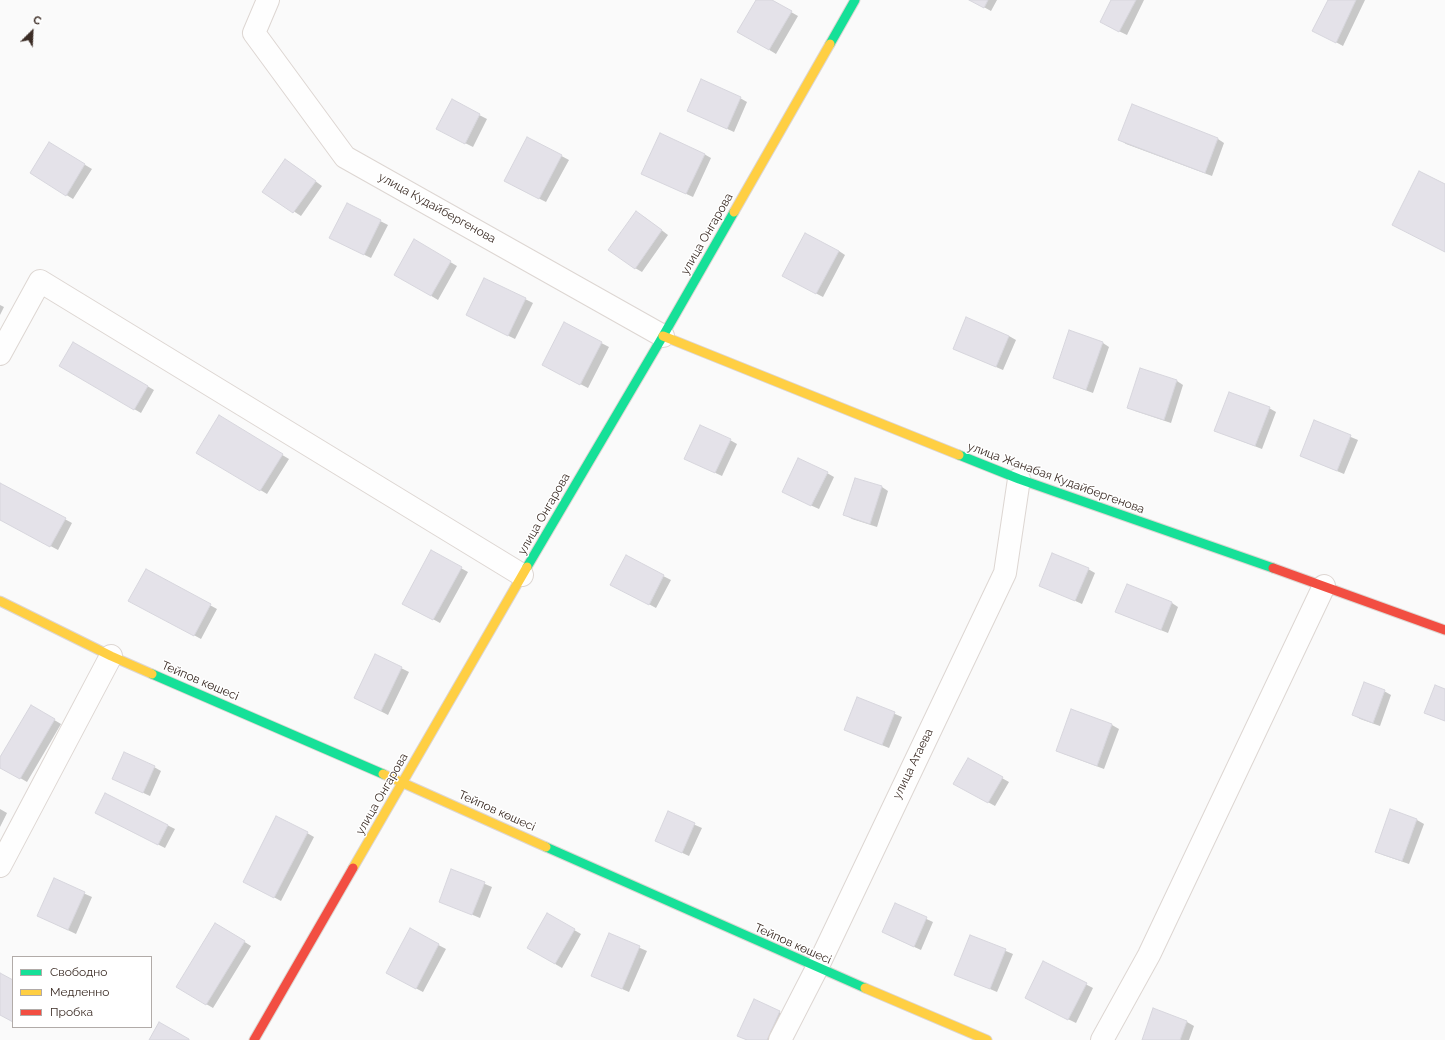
<!DOCTYPE html>
<meta charset="utf-8">
<style>
body{margin:0}
#map{position:relative;width:1445px;height:1040px;overflow:hidden;background:#fafafa;font-family:Raleway,sans-serif}
canvas{display:block}
.legend{position:absolute;left:12px;top:956px;width:140px;height:72px;box-sizing:border-box;background:#fff;border:1px solid #b1aba8;margin:0;padding:5px 7px;list-style:none;font-size:12px;color:#3b2c25}
.legend li{display:flex;align-items:center;gap:8px;height:20px}
.legend b{width:20px;border:1px solid #b1aba8}
.north{position:absolute;left:12px;top:12px;width:40px;height:40px;-webkit-text-stroke:3px #fff;paint-order:stroke;rotate:24deg;font-size:11px;font-weight:700;line-height:16px;text-align:center;color:#3b2c25}
.north::after{content:'';display:block;margin:auto;width:14px;height:18px;background:#3b2c25;clip-path:polygon(50% 0,100% 100%,50% 72%,0 100%)}
</style>
<div id="map">
<canvas width="1445" height="1040"></canvas>
<ul class="legend">
<li><b style="height:5px;background:#16e098"></b>Свободно</li>
<li><b style="height:5px;background:#ffcf43"></b>Медленно</li>
<li><b style="height:5px;background:#f24e42"></b>Пробка</li>
</ul>
<div class="north">С</div>
</div>
<script>
const context = document.querySelector('canvas').getContext('2d');
context.lineJoin = 'round';
function paint(path, color) {
  context.fillStyle = color;
  context.fill(path, 'evenodd');
}
function poly(rows) {
  const path = new Path2D();
  for (const r of rows) {
    path.moveTo(r[0], r[1]);
    for (let i = 2; i < r.length; i += 2) path.lineTo(r[i], r[i + 1]);
  }
  return path;
}
function trace(path, color, width, dash) {
  context.strokeStyle = color;
  context.lineWidth = width;
  context.lineCap = dash ? 'butt' : 'round';
  context.setLineDash(dash || []);
  context.stroke(path);
}
function write(font, color, halo, rows, align = 'center') {
  context.font = font + ' Raleway,sans-serif';
  context.lineWidth = 3;
  context.setLineDash([]);
  context.textBaseline = 'middle';
  context.strokeStyle = halo;
  context.fillStyle = color;
  for (const [text, x, y, turn = 0] of rows) {
    context.save();
    context.translate(x, y);
    context.rotate((+turn || 0) * Math.PI / 180);
    context.textAlign = isNaN(turn) ? turn : align;
    if (halo) context.strokeText(text, 0, 0);
    context.fillText(text, 0, 0);
    context.restore();
  }
}
paint(poly([
 [757,0,770,0,798,16,776,54,738,31],
 [971,0,997,0,991,11],
 [1112,0,1144,0,1127,35,1108,26],
 [1329,0,1365,0,1343,46,1321,34],
 [740,98,747,102,734,132,688,111],
 [452,101,487,119,473,147,445,133],
 [528,138,569,160,546,202,512,185],
 [1218,139,1224,143,1212,176,1126,144,1120,140],
 [50,144,92,169,73,199,31,173],
 [704,154,711,158,693,197,649,177],
 [292,164,322,186,301,216,264,192],
 [347,204,388,225,371,258,338,242],
 [643,216,668,235,642,272,635,268],
 [415,241,457,266,438,300,395,274],
 [839,251,845,255,823,297,790,280],
 [485,279,533,303,515,339,474,319],
 [0,305,4,307,0,315],
 [565,324,609,347,588,388,551,369],
 [1009,336,1016,340,1003,370,954,349],
 [74,343,154,390,141,413,60,366],
 [1103,343,1109,347,1093,393,1061,381,1054,377],
 [1177,381,1183,385,1171,423,1135,411,1128,407],
 [1269,408,1276,412,1262,449,1223,434,1216,430],
 [219,417,289,459,267,494,197,452],
 [1315,422,1358,440,1344,474,1301,456],
 [730,440,737,444,722,476,692,462],
 [827,473,834,477,819,509,790,496],
 [0,484,72,523,58,550,0,519],
 [882,487,888,491,877,527,852,519,845,515],
 [432,552,468,572,440,623,404,603],
 [626,557,671,580,656,608,619,588],
 [1088,569,1095,573,1082,604,1040,585],
 [146,570,217,609,201,639,130,600],
 [1172,603,1178,607,1168,633,1123,615],
 [375,655,409,672,388,715,355,698],
 [1384,691,1391,695,1380,726,1360,719,1354,715],
 [858,698,902,717,889,748,852,733],
 [31,706,61,724,27,782,0,766,0,759],
 [1072,710,1112,725,1119,729,1104,769,1064,754,1057,750],
 [968,759,1009,782,995,806,955,784],
 [154,767,161,771,150,796,113,779],
 [105,794,175,829,165,848,96,813],
 [0,809,7,813,0,827],
 [1390,811,1417,820,1424,824,1409,864,1383,855,1376,851],
 [668,813,702,828,689,856,663,844],
 [307,833,314,837,281,901,251,885],
 [452,870,492,887,480,918,440,901],
 [54,880,92,897,76,934,38,916],
 [896,905,933,922,921,950,890,936],
 [547,914,581,934,562,968,528,948],
 [216,924,251,946,213,1008,177,987],
 [410,930,446,949,423,992,394,977],
 [610,935,647,951,629,992,599,979],
 [970,936,1013,954,997,992,955,974],
 [1044,963,1093,988,1076,1023,1033,1002],
 [754,1000,787,1016,776,1040,747,1040,738,1035],
 [1154,1010,1187,1022,1194,1026,1189,1040,1143,1040]
]), '#0003');
const building = poly([
 [756,0,772,0,792,11,769,50,737,32,756,0],
 [969,0,988,0,984,8,969,0],
 [1111,0,1136,0,1119,32,1100,22,1111,0],
 [1328,0,1356,0,1336,43,1312,31,1328,0],
 [701,79,741,97,727,129,687,111,701,79],
 [452,99,480,114,465,144,436,129,452,99],
 [1132,104,1218,138,1205,173,1118,140,1132,104],
 [660,133,705,154,686,194,641,174,660,133],
 [527,137,562,155,539,199,504,181,527,137],
 [49,142,85,164,66,196,30,173,49,142],
 [285,159,316,181,293,213,262,192,285,159],
 [1419,171,1445,184,1445,252,1392,225,1419,171],
 [347,203,381,220,364,255,329,238,347,203],
 [636,211,662,230,635,269,608,250,636,211],
 [805,233,839,251,816,294,782,276,805,233],
 [414,239,451,261,431,296,394,275,414,239],
 [484,278,526,298,508,336,466,315,484,278],
 [966,317,1009,336,996,367,953,349,966,317],
 [564,322,602,342,580,385,542,365,564,322],
 [1069,330,1103,342,1086,390,1053,378,1069,330],
 [73,342,148,386,134,410,59,366,73,342],
 [1140,368,1177,380,1164,420,1127,408,1140,368],
 [1229,392,1270,407,1255,446,1214,431,1229,392],
 [219,415,283,454,260,491,196,453,219,415],
 [1314,420,1351,435,1337,471,1300,456,1314,420],
 [700,425,731,439,715,473,684,459,700,425],
 [798,458,828,472,811,506,782,492,798,458],
 [855,478,882,486,870,524,843,515,855,478],
 [0,483,66,518,50,547,0,520,0,483],
 [431,550,462,567,433,620,402,604,431,550],
 [1052,553,1089,568,1075,601,1039,586,1052,553],
 [626,555,664,575,649,605,610,585,626,555],
 [146,569,211,604,194,636,128,601,146,569],
 [1127,584,1172,602,1161,630,1115,612,1127,584],
 [375,654,402,667,381,711,354,698,375,654],
 [1364,682,1385,690,1373,723,1352,715,1364,682],
 [1435,685,1445,689,1445,721,1424,713,1435,685],
 [857,697,895,712,882,745,844,730,857,697],
 [31,705,55,719,20,779,0,768,0,757,31,705],
 [1071,709,1112,724,1097,766,1056,751,1071,709],
 [124,752,155,766,143,793,112,779,124,752],
 [968,758,1003,777,988,803,953,784,968,758],
 [105,793,168,825,158,845,95,813,105,793],
 [1390,809,1417,819,1402,861,1375,852,1390,809],
 [668,811,695,823,682,853,655,841,668,811],
 [276,816,308,832,274,898,243,882,276,816],
 [451,869,485,882,472,915,439,902,451,869],
 [54,878,85,892,68,930,37,916,54,878],
 [895,903,927,917,914,947,882,932,895,903],
 [547,913,575,929,555,964,527,948,547,913],
 [215,923,245,941,206,1005,176,987,215,923],
 [410,928,439,944,416,989,386,973,410,928],
 [609,933,640,946,622,989,591,976,609,933],
 [970,935,1006,949,990,989,954,975,970,935],
 [1043,961,1087,983,1068,1020,1025,998,1043,961],
 [0,973,13,980,13,1022,0,1015,0,973],
 [754,999,780,1011,767,1040,747,1040,737,1036,754,999],
 [1153,1008,1187,1021,1180,1040,1142,1040,1153,1008],
 [159,1022,189,1039,189,1040,149,1040,159,1022]
]);
paint(building, '#e4e2e9');
trace(building, '#d7d6dd', 1);
const street = poly([
 [268,0,254,33,345,157,663,336],
 [0,354,40,281,522,575],
 [0,866,111,656],
 [780,1040,817,968,1005,573,1019,479],
 [1102,1040,1149,955,1324,586]
]);
const fast = poly([
 [830,44,855,0],
 [959,455,1019,479,1273,568],
 [527,567,663,336,734,212],
 [152,674,383,774],
 [546,847,865,988]
]);
const slow = poly([
 [734,212,830,44],
 [663,336,959,455],
 [0,601,111,656,152,674],
 [383,774,546,847],
 [353,868,527,567],
 [865,988,987,1040]
]);
const jam = poly([
 [1273,568,1445,630],
 [254,1040,353,868]
]);
trace(street, '#ddd6d2', 24);
trace(fast, '#ddd6d2', 11);
trace(slow, '#ddd6d2', 11);
trace(jam, '#ddd6d2', 11);
trace(street, '#fefefe', 22);
trace(fast, '#16e098', 9);
trace(slow, '#ffcf43', 9);
trace(jam, '#f24e42', 9);
write('12px', '#3b2c25', '#fff', [
 ["улица Кудайбергенова",437,208,29],
 ["улица Онгарова",707,234,-60],
 ["улица Жанабая Кудайбергенова",1056,478,20],
 ["улица Онгарова",544,514,-60],
 ["Тейпов көшесі",200,681,23],
 ["улица Атаева",913,764,-64],
 ["улица Онгарова",382,794,-60],
 ["Тейпов көшесі",497,811,24],
 ["Тейпов көшесі",793,944,24]
]);
</script>
